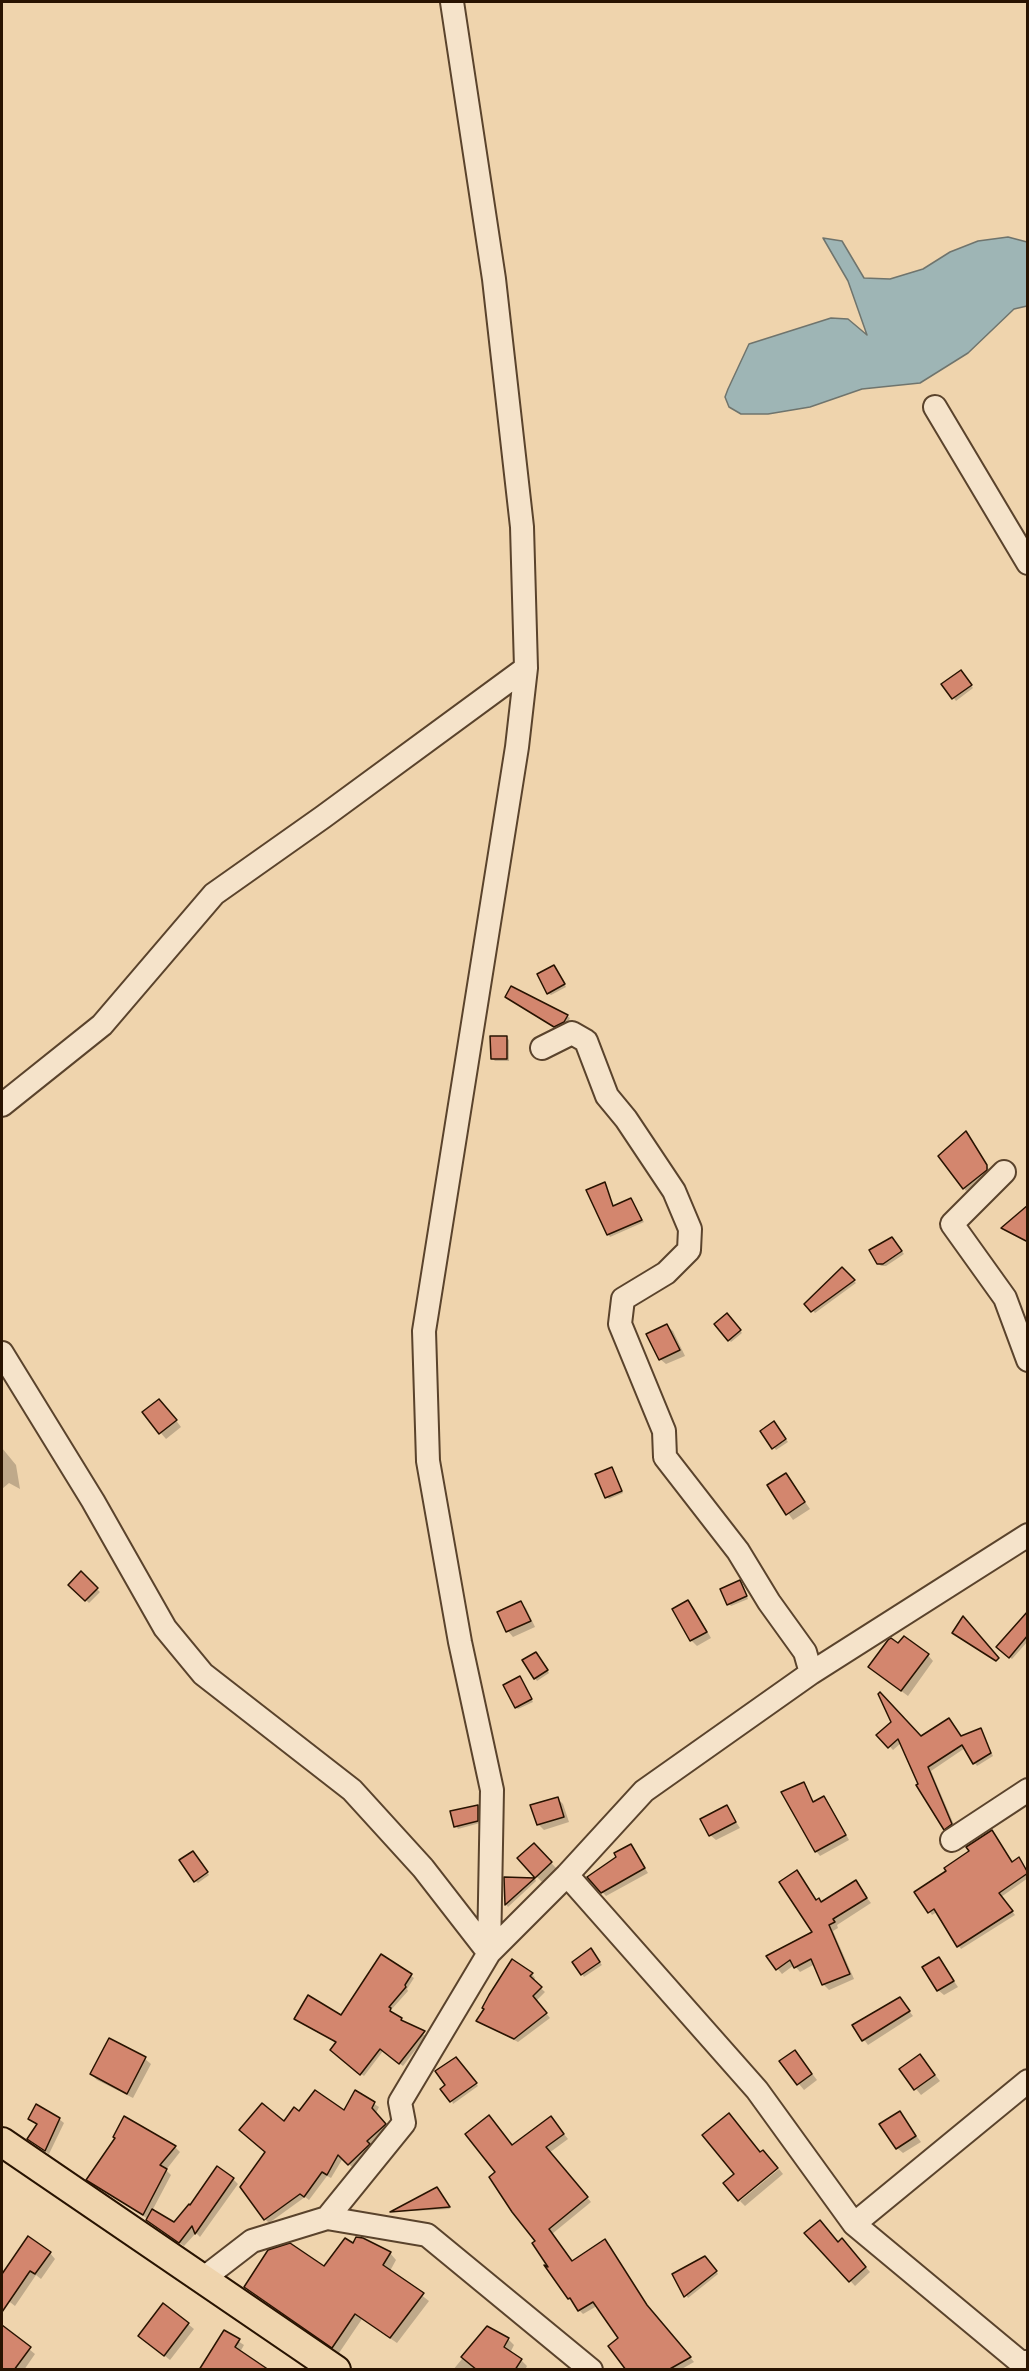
<!DOCTYPE html>
<style>
body{margin:0}
#map{position:relative;width:1029px;height:2371px;overflow:hidden;background:#efd4ad;font-family:"Gentium Book Plus",serif}
canvas{display:block}
.frame{position:absolute;inset:0;border:3px solid #281301;pointer-events:none}
</style>
<div id="map">
<canvas width="1029" height="2371"></canvas>
<div class="frame"></div>
</div>
<script>
const context = document.querySelector('canvas').getContext('2d');
context.lineJoin = 'round';
function paint(path, color) {
  context.fillStyle = color;
  context.fill(path, 'evenodd');
}
function poly(rows) {
  const path = new Path2D();
  for (const r of rows) {
    path.moveTo(r[0], r[1]);
    for (let i = 2; i < r.length; i += 2) path.lineTo(r[i], r[i + 1]);
  }
  return path;
}
function trace(path, color, width, dash) {
  context.strokeStyle = color;
  context.lineWidth = width;
  context.lineCap = dash ? 'butt' : 'round';
  context.setLineDash(dash || []);
  context.stroke(path);
}
const water = poly([
 [1008,237,1027,242,1027,306,1014,309,968,353,920,383,862,389,810,407,768,414,741,414,729,407,725,397,728,389,749,344,831,318,848,319,867,335,848,281,823,238,842,241,864,278,890,279,923,269,950,252,978,241,1008,237]
]);
paint(water, '#9eb5b5');
trace(water, '#6f746d', 1.5);
paint(poly([
 [963,674,973,688,956,701,943,684],
 [554,966,566,987,551,995,548,993],
 [506,997,567,1016,570,1018,567,1024,557,1029],
 [506,1037,509,1040,509,1061,495,1061,492,1058],
 [968,1135,990,1171,966,1191,940,1157],
 [604,1184,614,1208,631,1199,644,1222,610,1237,608,1234],
 [895,1242,904,1254,886,1266,881,1266,878,1263],
 [842,1269,856,1283,815,1313,807,1304],
 [729,1317,742,1333,731,1342,729,1340],
 [667,1326,673,1331,685,1356,666,1364,660,1359],
 [165,1406,181,1427,166,1439,144,1413],
 [776,1426,788,1442,776,1450,762,1431],
 [2,1448,16,1465,20,1489,9,1483,2,1489],
 [612,1469,623,1493,609,1499,607,1497],
 [786,1475,810,1509,793,1520,769,1486],
 [81,1574,100,1592,89,1603,70,1585],
 [742,1584,748,1599,731,1606,729,1604],
 [688,1602,694,1608,711,1638,697,1646,691,1640,674,1610],
 [521,1603,526,1608,535,1627,513,1637,508,1631,499,1613],
 [1028,1613,1028,1641,1012,1659,998,1647],
 [898,1645,928,1655,933,1661,908,1696,876,1672],
 [539,1656,549,1673,537,1681,535,1678],
 [520,1678,533,1702,518,1709,516,1707],
 [981,1730,993,1756,977,1766,965,1748,931,1771,955,1827,948,1832,919,1785,901,1743,893,1750,879,1735,962,1738],
 [803,1784,814,1803,824,1798,828,1802,849,1840,820,1856,816,1851],
 [557,1798,563,1804,569,1822,544,1830,538,1824],
 [478,1806,480,1809,480,1823,458,1829,456,1826],
 [726,1807,740,1828,716,1840,710,1835],
 [994,1835,1013,1863,1021,1862,1028,1871,1028,1878,1001,1897,1015,1915,961,1949,937,1912,932,1915,916,1892,948,1871],
 [534,1845,557,1869,542,1882,519,1859],
 [631,1846,648,1873,606,1896,589,1878,618,1858],
 [195,1855,209,1875,198,1883,195,1881],
 [797,1872,817,1901,821,1903,855,1882,871,1903,837,1925,838,1928,833,1931,854,1979,829,1990,824,1985,815,1964,800,1972,794,1965,782,1974,768,1957,814,1932],
 [505,1878,535,1879,536,1881,508,1907,505,1903],
 [593,1953,602,1965,584,1977,582,1974],
 [381,1957,414,1978,407,1989,408,1991,391,2010,392,2014,404,2023,426,2036,403,2066,383,2051,364,2076,334,2053,337,2043,299,2022,342,2017],
 [939,1959,958,1987,944,1995,938,1990],
 [532,1974,535,1978,533,1981,545,1992,536,2001,550,2018,518,2042,478,2021],
 [900,1999,913,2016,868,2045,854,2026],
 [800,2058,817,2080,804,2090,781,2062],
 [145,2059,151,2064,133,2098,97,2080,91,2074],
 [458,2061,478,2086,453,2104,447,2085],
 [925,2062,940,2081,921,2095,901,2070],
 [355,2092,379,2107,376,2113,389,2129,370,2146,373,2149,353,2168,343,2158,331,2178,327,2176,309,2200,305,2197,269,2223,265,2219,267,2152,284,2123,300,2113,345,2111],
 [899,2113,921,2142,903,2153,897,2148],
 [30,2118,59,2119,64,2123,49,2154,29,2139,38,2125],
 [551,2118,568,2139,549,2153,591,2202,552,2234,573,2262,605,2241,651,2311,694,2362,680,2370,627,2370,620,2339,597,2306,583,2314,579,2310,537,2242,498,2172,512,2146],
 [175,2147,180,2152,166,2170,171,2175,152,2211,175,2224,233,2179,238,2184,200,2237,196,2233,184,2246,153,2225,148,2219,93,2184],
 [779,2169,783,2174,745,2206,740,2201],
 [437,2189,450,2209,393,2212],
 [806,2233,846,2245,870,2272,855,2286],
 [353,2246,390,2253,396,2260,390,2271,429,2301,397,2343,362,2319,339,2353,246,2287,325,2268],
 [50,2253,55,2259,41,2279,36,2275,15,2306,2,2296,2,2269,5,2272],
 [708,2260,718,2274,688,2298,674,2274],
 [188,2324,194,2329,170,2360,140,2336],
 [2,2327,35,2354,24,2370,2,2370],
 [487,2328,508,2339,514,2345,510,2353,513,2370,453,2370],
 [224,2332,244,2345,240,2352,207,2370],
 [522,2361,527,2366,525,2370,516,2370]
]), '#0003');
const building = poly([
 [961,670,972,685,952,699,941,684,961,670],
 [554,965,565,984,547,994,537,974,554,965],
 [511,986,568,1015,564,1022,554,1027,505,997,511,986],
 [490,1036,507,1036,507,1059,491,1059,490,1036],
 [966,1131,987,1165,987,1170,963,1189,938,1156,966,1131],
 [605,1182,613,1206,631,1198,642,1220,607,1235,586,1190,605,1182],
 [1028,1205,1028,1242,1001,1228,1028,1205],
 [892,1237,902,1251,883,1264,877,1264,869,1250,892,1237],
 [842,1267,855,1280,811,1312,804,1304,842,1267],
 [727,1313,741,1330,728,1341,714,1324,727,1313],
 [667,1324,680,1350,659,1360,646,1334,667,1324],
 [159,1399,177,1420,159,1434,142,1412,159,1399],
 [774,1421,786,1439,772,1449,760,1431,774,1421],
 [612,1467,622,1491,605,1498,595,1474,612,1467],
 [786,1473,805,1502,786,1515,767,1485,786,1473],
 [81,1571,98,1588,85,1601,68,1585,81,1571],
 [740,1580,747,1596,727,1605,720,1589,740,1580],
 [688,1600,707,1632,690,1641,672,1609,688,1600],
 [521,1601,531,1621,506,1632,497,1612,521,1601],
 [1028,1611,1028,1635,1009,1658,996,1647,1028,1611],
 [963,1616,999,1658,996,1661,952,1633,963,1616],
 [904,1636,929,1654,901,1691,868,1667,888,1640,891,1638,898,1643,904,1636],
 [536,1652,548,1670,534,1679,522,1660,536,1652],
 [520,1676,532,1699,515,1708,503,1685,520,1676],
 [880,1692,921,1736,949,1718,961,1736,981,1728,991,1753,973,1764,962,1745,928,1767,952,1824,944,1830,916,1785,918,1784,898,1739,888,1748,876,1735,891,1722,878,1694,880,1692],
 [804,1782,813,1802,824,1796,846,1835,815,1852,781,1792,804,1782],
 [558,1797,564,1817,537,1825,530,1805,558,1797],
 [478,1805,478,1821,454,1827,450,1811,478,1805],
 [727,1805,736,1822,709,1836,700,1819,727,1805],
 [992,1830,1012,1862,1019,1857,1028,1873,999,1893,1013,1911,957,1947,934,1909,928,1913,914,1892,946,1871,944,1868,969,1851,966,1847,992,1830],
 [534,1843,552,1862,535,1878,517,1858,534,1843],
 [631,1844,645,1868,601,1893,587,1877,616,1857,614,1853,631,1844],
 [193,1851,208,1872,194,1882,179,1860,193,1851],
 [797,1870,816,1900,819,1898,821,1902,856,1880,867,1898,833,1919,835,1922,829,1925,850,1974,822,1985,811,1959,794,1968,790,1960,776,1970,766,1956,812,1932,779,1882,797,1870],
 [504,1877,535,1878,505,1905,504,1877],
 [591,1948,600,1962,581,1975,572,1962,591,1948],
 [381,1954,412,1974,405,1985,406,1987,389,2007,391,2008,390,2011,402,2018,401,2020,425,2031,399,2064,380,2049,360,2075,330,2050,336,2042,294,2019,308,1995,341,2015,381,1954],
 [939,1957,954,1981,937,1991,922,1967,939,1957],
 [512,1959,533,1973,530,1976,542,1987,533,1996,547,2013,514,2039,476,2021,484,2009,482,2008,489,1995,512,1959],
 [900,1997,910,2011,862,2041,852,2025,900,1997],
 [109,2038,146,2057,127,2094,90,2074,109,2038],
 [795,2050,812,2074,797,2085,779,2061,795,2050],
 [920,2054,935,2075,914,2090,899,2069,920,2054],
 [456,2057,477,2083,450,2102,440,2089,445,2085,435,2071,456,2057],
 [315,2090,344,2110,355,2090,375,2102,372,2108,386,2124,367,2141,370,2144,348,2165,338,2155,327,2175,322,2172,304,2197,300,2194,264,2220,240,2187,265,2152,239,2130,262,2103,284,2121,294,2107,299,2111,315,2090],
 [36,2104,60,2118,45,2151,27,2139,37,2124,28,2119,36,2104],
 [900,2111,916,2136,896,2149,879,2124,900,2111],
 [729,2113,760,2152,763,2150,778,2168,738,2201,723,2183,734,2174,702,2135,729,2113],
 [489,2115,512,2145,551,2116,564,2134,546,2147,588,2197,549,2229,572,2261,605,2239,647,2305,691,2357,668,2370,626,2370,608,2346,618,2338,593,2302,578,2311,570,2298,568,2299,544,2265,548,2267,532,2243,535,2241,512,2212,489,2177,495,2172,465,2134,489,2115],
 [124,2116,176,2146,160,2165,167,2169,143,2215,86,2180,115,2138,113,2137,124,2116],
 [217,2166,234,2178,195,2234,192,2226,179,2243,146,2220,152,2209,174,2222,189,2204,190,2205,217,2166],
 [437,2187,450,2207,390,2212,437,2187],
 [820,2220,838,2242,842,2238,866,2267,849,2282,804,2233,820,2220],
 [28,2236,51,2252,35,2274,30,2271,2,2312,2,2274,28,2236],
 [356,2237,363,2238,391,2252,383,2265,424,2293,390,2338,355,2314,332,2348,244,2287,268,2250,290,2243,324,2266,345,2238,353,2243,356,2237],
 [705,2256,717,2271,684,2297,672,2274,705,2256],
 [163,2303,189,2323,164,2356,138,2336,163,2303],
 [2,2325,31,2347,14,2370,2,2370,2,2325],
 [487,2326,509,2338,504,2347,522,2359,515,2370,477,2370,461,2357,487,2326],
 [224,2330,240,2339,235,2347,269,2370,199,2370,224,2330]
]);
paint(building, '#d3866e');
trace(building, '#281301', 1.5);
const minor = poly([
 [452,2,494,279,522,527,526,668,517,747,424,1331,428,1461,460,1642,492,1790,489,1953],
 [935,407,1028,563],
 [542,1048,572,1033,586,1041,607,1096,626,1119,674,1191,690,1229,689,1250,666,1273,623,1299,620,1324,664,1431,665,1457,738,1551,769,1602,805,1652,811,1673],
 [2,1105,102,1025,214,894,323,817,526,668],
 [1004,1172,952,1224,1005,1298,1028,1360],
 [2,1353,93,1501,165,1628,203,1674,352,1790,423,1868,489,1953],
 [952,1840,1028,1790],
 [567,1875,757,2090,854,2224,1020,2362,1028,2362],
 [327,2218,404,2123,400,2102,489,1953,567,1875,644,1791,811,1673,1028,1535],
 [854,2224,1028,2081],
 [204,2278,252,2241,327,2218,427,2235,591,2370]
]);
const major = poly([
 [2,2142,336,2370]
]);
trace(minor, '#5a432c', 26);
trace(major, '#281301', 32);
trace(minor, '#f5e3ca', 22);
trace(major, '#efd4ad', 28);
</script>
